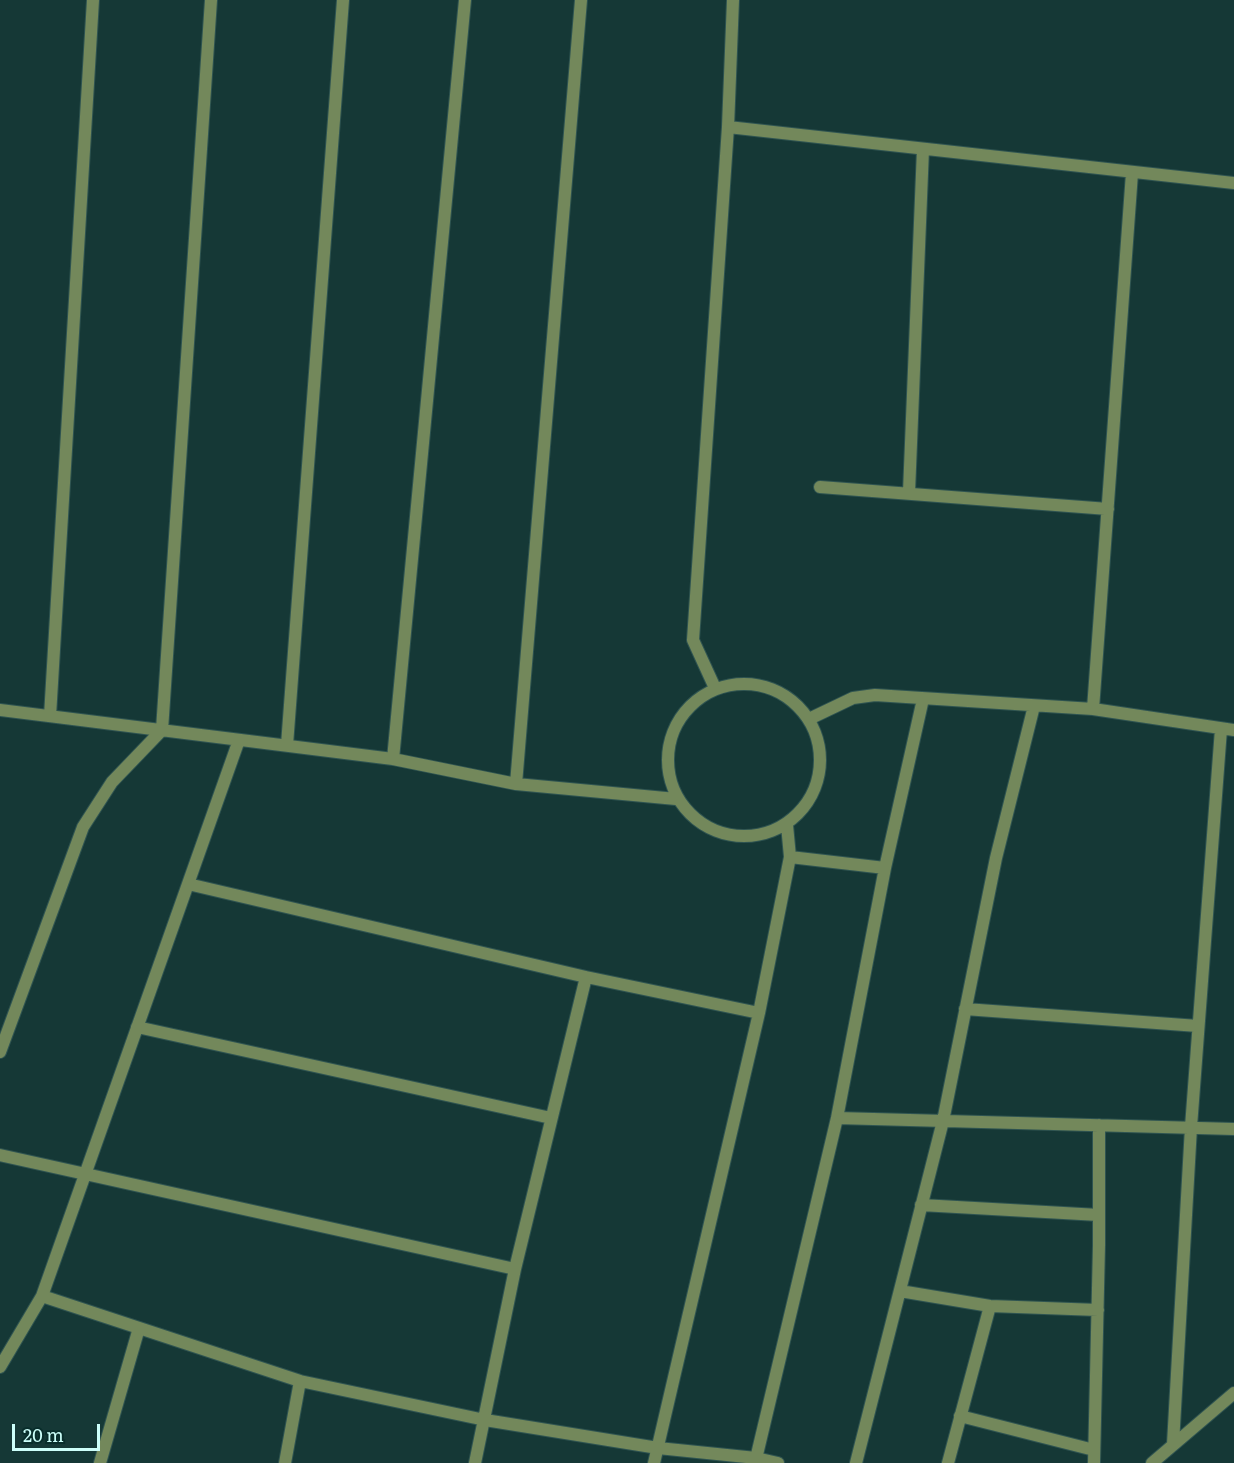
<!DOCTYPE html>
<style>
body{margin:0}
#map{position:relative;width:1234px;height:1463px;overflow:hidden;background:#153836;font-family:Literata,serif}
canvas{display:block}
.scale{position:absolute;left:12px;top:1424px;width:88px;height:27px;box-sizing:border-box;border:3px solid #cdfffa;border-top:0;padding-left:8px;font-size:18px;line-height:21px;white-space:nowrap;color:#cdfffa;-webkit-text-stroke:4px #092e2c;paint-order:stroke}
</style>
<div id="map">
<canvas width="1234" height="1463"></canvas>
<div class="scale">20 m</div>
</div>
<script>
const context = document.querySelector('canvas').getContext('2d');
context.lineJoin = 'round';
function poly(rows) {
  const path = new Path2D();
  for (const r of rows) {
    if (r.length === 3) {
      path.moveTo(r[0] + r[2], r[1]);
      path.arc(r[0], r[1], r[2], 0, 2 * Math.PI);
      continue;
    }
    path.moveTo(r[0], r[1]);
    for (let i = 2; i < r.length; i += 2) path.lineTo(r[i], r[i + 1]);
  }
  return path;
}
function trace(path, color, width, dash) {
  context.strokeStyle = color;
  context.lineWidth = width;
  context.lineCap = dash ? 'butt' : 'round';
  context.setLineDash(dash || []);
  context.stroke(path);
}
const street = poly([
 [728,127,1234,183],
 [820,487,1108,509],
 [909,492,923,149],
 [744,760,76],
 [715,688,693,640,728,127,733,0],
 [1093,709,1234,730],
 [0,710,393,759,516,784,676,799],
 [50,716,93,0],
 [809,719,853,698,875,695,1093,709,1132,173],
 [287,745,343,0],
 [393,759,465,0],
 [516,784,581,0],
 [790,857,885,868],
 [188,884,586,977],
 [965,1009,1198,1026],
 [137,1027,551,1118],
 [0,1052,83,827,112,782,162,730,211,0],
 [837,1118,1234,1129],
 [0,1155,515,1269],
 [921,1205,1099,1215],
 [900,1291,990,1306,1098,1310],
 [42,1296,239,740],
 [0,1367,42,1296,300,1381],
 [960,1416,1094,1450],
 [1173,1444,1191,1127,1221,729],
 [100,1463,139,1328],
 [285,1463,300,1381,485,1420,658,1448,756,1458,778,1463],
 [475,1463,515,1269,586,977,759,1013],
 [654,1463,759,1013,790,857,787,825],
 [755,1463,837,1118,885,868,923,699],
 [856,1463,943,1121,996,858,1034,706],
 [948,1463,990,1306],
 [1094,1463,1099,1245,1099,1125],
 [1152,1463,1234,1393]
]);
trace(street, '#2f5451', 14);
trace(street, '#73885b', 12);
</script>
